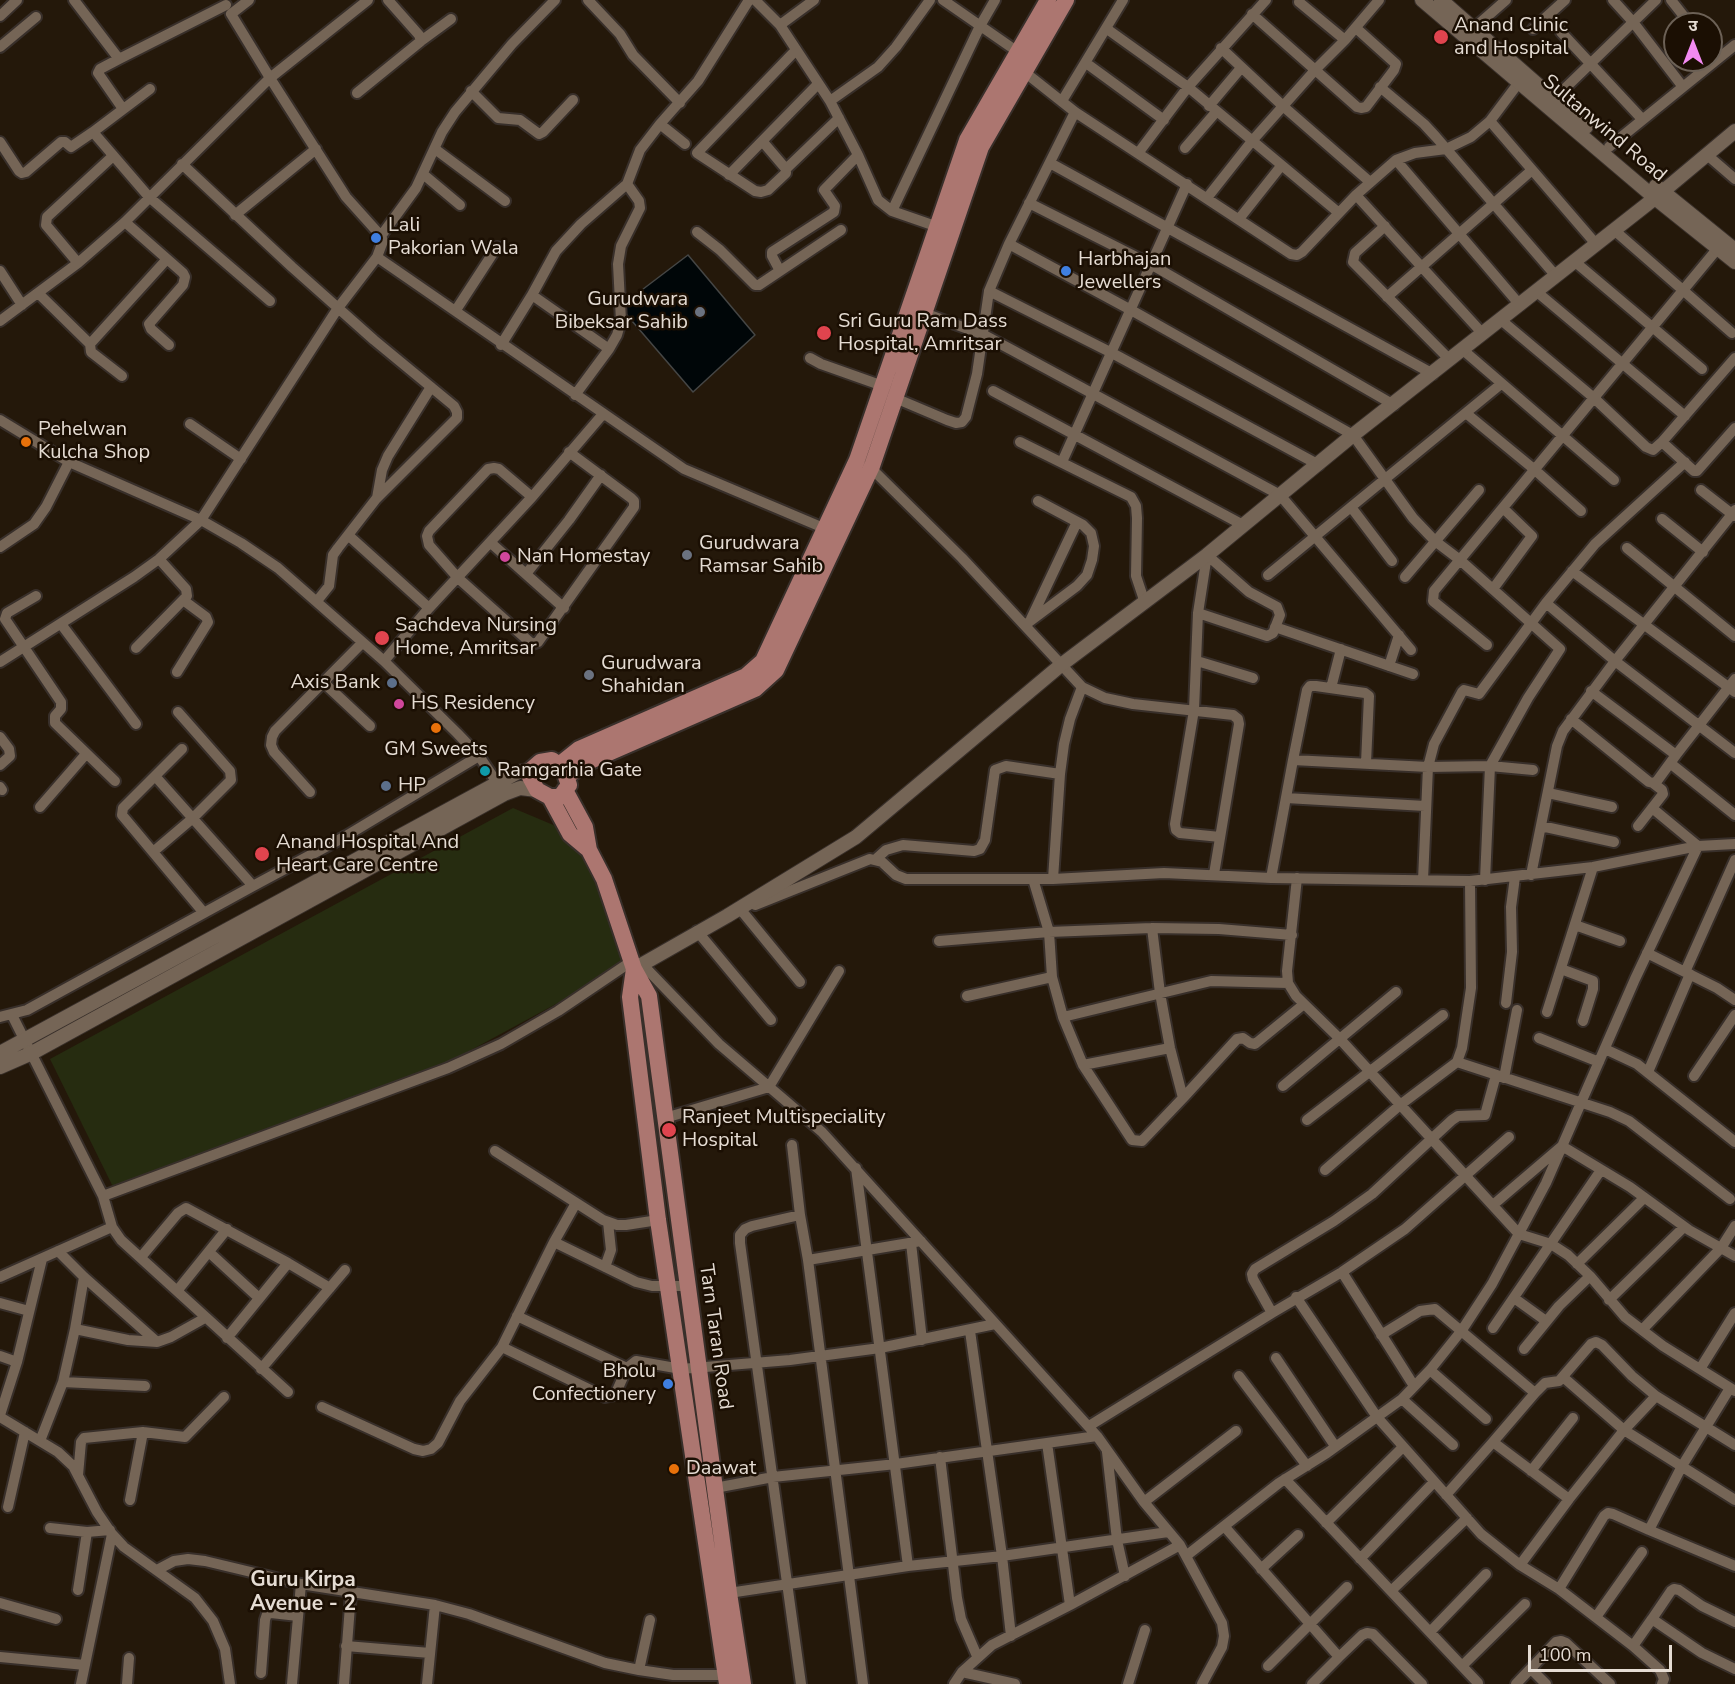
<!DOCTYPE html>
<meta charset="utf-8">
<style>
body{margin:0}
#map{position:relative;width:1735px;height:1684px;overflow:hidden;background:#24180a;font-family:"Nunito Sans","Noto Sans Devanagari",sans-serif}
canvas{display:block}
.north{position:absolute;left:1663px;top:12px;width:60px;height:60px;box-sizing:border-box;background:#1b0f03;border:2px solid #6c6156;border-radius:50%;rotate:0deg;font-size:16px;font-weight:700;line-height:24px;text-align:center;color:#e5dcd3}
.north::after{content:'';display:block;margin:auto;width:21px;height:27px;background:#f38af2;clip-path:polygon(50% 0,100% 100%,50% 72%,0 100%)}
.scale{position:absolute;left:1528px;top:1645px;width:144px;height:27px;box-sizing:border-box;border:3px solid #e5dcd3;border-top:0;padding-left:8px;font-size:18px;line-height:21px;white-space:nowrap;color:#e5dcd3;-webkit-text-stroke:4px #1b0f03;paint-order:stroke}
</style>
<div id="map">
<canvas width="1735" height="1684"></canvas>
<div class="north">उ</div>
<div class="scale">100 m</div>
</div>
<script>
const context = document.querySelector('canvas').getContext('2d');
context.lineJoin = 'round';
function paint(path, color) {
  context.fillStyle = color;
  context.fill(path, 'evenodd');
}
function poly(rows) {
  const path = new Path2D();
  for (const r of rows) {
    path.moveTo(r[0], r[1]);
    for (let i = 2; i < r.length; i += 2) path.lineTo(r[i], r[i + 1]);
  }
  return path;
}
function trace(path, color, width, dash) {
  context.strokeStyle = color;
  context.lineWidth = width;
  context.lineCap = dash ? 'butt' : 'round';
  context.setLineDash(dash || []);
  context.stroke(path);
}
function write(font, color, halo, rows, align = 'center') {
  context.font = font + ' "Nunito Sans",sans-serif';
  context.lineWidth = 5;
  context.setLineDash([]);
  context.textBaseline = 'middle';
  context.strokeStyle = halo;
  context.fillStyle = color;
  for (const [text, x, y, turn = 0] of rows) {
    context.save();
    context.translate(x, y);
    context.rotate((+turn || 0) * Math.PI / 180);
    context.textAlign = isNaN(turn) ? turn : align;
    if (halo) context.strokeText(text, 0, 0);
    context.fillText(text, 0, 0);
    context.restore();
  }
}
paint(poly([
 [513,808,570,832,602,876,624,967,438,1068,117,1195,50,1059]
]), '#262c10');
const water = poly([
 [688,255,755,335,693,392,626,314,626,302,688,255]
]);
paint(water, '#000608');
trace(water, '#454645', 1.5);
const street = poly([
 [74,0,119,59,226,5],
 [249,0,231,14,270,78,346,197,381,236,383,241,377,257,684,469,826,529],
 [588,0,620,34,633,55,680,103],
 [755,0,780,25,830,101,858,155,878,200,892,211,941,228],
 [943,0,1018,52],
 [1613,0,1633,22,1683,87,1735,45],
 [1671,0,1690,24],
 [1299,2,1345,40],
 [1252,14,1357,107,1361,108,1366,107,1394,70,1396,64,1356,28],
 [0,16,17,0],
 [780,25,814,0],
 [1107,29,1188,87,1339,213],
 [1473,29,1506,0],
 [1533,29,1565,0],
 [1561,32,1642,119],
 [421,41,451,19],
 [0,47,36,17],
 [1221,48,1284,107,1370,182],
 [119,59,100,69,98,73,123,109],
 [1086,63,1164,120],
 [1022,70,1075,112,1291,254,1297,255,1302,252,1356,195,1396,160,1415,153,1446,149,1471,137,1490,121,1523,77],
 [1380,87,1424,124,1436,137,1556,276],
 [150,89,93,132,149,197,270,301],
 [471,91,498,118,520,120,539,134,543,132,573,100],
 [357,93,421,41,419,35,388,0],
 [1554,99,1656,0],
 [830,101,878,67,896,47,930,0],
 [1062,101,1123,0],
 [1209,106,1241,68],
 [1490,121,1596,244],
 [660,124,685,144],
 [0,142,19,171,22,173,26,172,61,142,65,142,71,147,93,132],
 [763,142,786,169,786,173,768,190,761,192,755,191,697,153,796,50],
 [1609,147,1683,87],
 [1185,148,1216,112],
 [435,149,505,201],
 [1139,152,1188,87,1266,0],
 [1706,154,1735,179],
 [1396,160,1520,305],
 [1050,163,1433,374],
 [182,164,292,267,374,340,454,406,457,412,457,418,376,499,338,548,333,555,329,586,317,601],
 [786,169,839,118],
 [423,174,460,205],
 [729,175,818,84],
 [1356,195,1483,334],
 [1207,198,1252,141,1316,69,1345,40,1379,0],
 [1029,203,1152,265,1394,405],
 [892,211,980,26,995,0],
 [235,215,316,149],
 [1239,219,1281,166],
 [125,222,183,273,185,277,183,285,149,324,151,329,169,345],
 [1385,226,1355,253,1353,262,1450,360],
 [1614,230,1732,333],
 [697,232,720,250,755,285,759,285,841,230],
 [381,236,416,188,442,132,455,112,512,44,555,0],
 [1009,244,1131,310,1353,435,1413,518,1435,541,1460,560,1560,649,1528,698,1490,766,1428,767,1293,760,1271,878],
 [1574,261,1702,369],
 [78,263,46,225,47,217,113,156],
 [0,271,22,305],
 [780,271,772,256,772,252,834,212,835,206,824,190,858,155],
 [989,291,1112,353,1319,465],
 [1537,292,1685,416],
 [38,293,90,344,167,259],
 [532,295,609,349],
 [1387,297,1532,170],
 [456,310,497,247],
 [924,313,982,334,1012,350,1280,495,1411,650],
 [1501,320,1594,398,1646,447,1653,450,1662,442],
 [0,321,78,263,125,222,270,78,368,0],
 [90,344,91,352,122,376],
 [501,345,532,295,556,251,581,224,627,184,640,150,660,124,698,81,749,0],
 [1463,350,1614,480],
 [810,358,821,364,883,386],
 [1735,358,1662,442,1694,471,1697,471,1735,428],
 [993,391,1243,525],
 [575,395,609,349,617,335,621,321,618,264,621,246,640,208,639,201,627,184],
 [895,398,947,420,956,423,962,422,966,417,977,374,989,291,1009,244,1075,112],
 [1467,414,1535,470,1581,511],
 [0,420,69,462,201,520,241,543,278,568,384,661,457,733,479,756,498,784],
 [190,424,241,459],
 [1020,442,1131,497,1136,506,1137,518,1136,576,1145,603],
 [1062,462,1187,184],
 [871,468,962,558,1082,687,1105,698,1133,704,1233,715,1238,719,1239,724,1214,874],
 [1701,490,1732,514,1735,510],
 [532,497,499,469,494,468,488,469,429,531,427,536,429,545,458,578,532,644,538,642,634,507,634,501,631,498,569,452],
 [377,498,382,470,388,456,431,387],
 [1351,507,1392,561],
 [1662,519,1703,552],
 [348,535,429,608],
 [491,543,564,608],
 [0,547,34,524,46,507,69,462],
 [1627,548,1735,636],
 [1207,555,1198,613,1194,710,1175,824,1176,830,1180,833,1220,837],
 [1572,571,1735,692],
 [526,574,569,520,601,475],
 [1268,575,1501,384],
 [1405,577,1479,490],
 [1493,589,1532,536,1503,508],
 [36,596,7,613,5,619,61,702,61,709,55,716,55,723,115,781],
 [1546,603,1615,661,1735,753],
 [1198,613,1267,636,1273,633,1280,615,1277,607,1249,592,1207,555],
 [1031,619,1077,522],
 [61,624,136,724],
 [1025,625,1077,586,1087,575,1092,560,1094,546,1091,533,1083,525,1038,501],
 [1275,627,1413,674],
 [1487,645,1433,601,1434,591,1718,248],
 [136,648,187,596,186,589,159,559],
 [384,661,429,608,532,497,603,414],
 [1197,661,1253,678],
 [0,662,134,577,159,559,201,520,338,308,377,257],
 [1389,666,1399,635],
 [177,672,208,622,206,617,183,600],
 [323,682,370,726],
 [1331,688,1341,649],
 [1591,691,1676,755,1735,679],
 [1571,719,1649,782,1653,783,1657,781,1676,755],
 [0,737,9,749,10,756,0,765],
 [1293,760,1307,690,1310,686,1316,686,1365,693,1369,696,1366,763],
 [1670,763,1735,815],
 [155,776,182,749],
 [0,787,2,790],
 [310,792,274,752,271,745,272,737,275,731,362,643],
 [1548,793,1612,807],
 [1286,798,1425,806],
 [40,807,86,754],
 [1541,826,1614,842],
 [1638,826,1663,794,1662,790,1653,783],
 [153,852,193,818,231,780,230,771,178,712],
 [876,859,886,850,903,845,974,851,980,849,985,840,995,770,1006,766,1060,774],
 [1531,875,1557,746,1563,731,1615,661,1732,514,1735,516],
 [1297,878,1287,971,1288,983,1296,996,1339,1038,1519,1234,1551,1244,1568,1255,1590,1276,1625,1317,1663,1346,1735,1391],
 [1033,879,1049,932,1052,977,1063,1017,1211,981,1288,983],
 [1053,879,1060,774,1064,744,1070,719,1082,687],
 [1423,880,1428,767,1434,744,1462,692,1464,690,1479,694,1546,603,1595,544,1685,462],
 [1485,880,1490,766,1533,770],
 [755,905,870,859,882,862,896,875,906,879,1053,879,1164,873,1271,878,1470,881,1593,867,1698,846,1735,844],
 [741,910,800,982],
 [204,913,122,815,123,808,155,776,253,886],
 [1575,925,1620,941],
 [697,931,771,1020],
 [939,941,1049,932,1152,928,1219,929,1292,935],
 [1647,953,1717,988,1735,1000],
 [642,964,719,1044,822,1132,1097,1436,1144,1502,1180,1545,1222,1623,1224,1636,1222,1647,1202,1684],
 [1561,969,1593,981,1593,989,1583,1021],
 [1685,972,1735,860],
 [967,996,1052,977],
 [1506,1003,1512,952,1511,907,1515,877],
 [1547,1012,1593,867],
 [12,1015,103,1196,112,1227],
 [0,1017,27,1010,253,886,346,836,479,756],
 [1063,1017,1083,1065,1132,1140,1142,1141,1183,1098,1170,1048,1160,993,1152,928],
 [1539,1038,1599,1062],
 [1605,1049,1637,1064,1735,1142],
 [1457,1062,1610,1112,1629,1121,1730,1199],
 [1083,1065,1170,1048],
 [1648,1072,1690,974],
 [1694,1076,1735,1015],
 [1504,1078,1517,1010],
 [1283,1086,1396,992],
 [1183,1098,1237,1039,1243,1038,1250,1043,1255,1044,1304,1004],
 [665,1118,769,1087,839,971],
 [1307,1120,1443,1015],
 [792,1145,800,1215,808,1260,863,1684],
 [495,1151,603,1220,617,1225,626,1225,658,1220],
 [856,1168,908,1566],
 [1325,1170,1400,1105,1457,1062,1462,1048,1471,988,1470,881],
 [103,1196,448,1068,501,1044,558,1011,632,961],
 [1493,1205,1562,1146,1630,1187,1689,1230,1735,1256],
 [800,1215,752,1226,745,1229,740,1235,740,1243,801,1684],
 [554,1242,576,1203],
 [911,1243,922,1340],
 [58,1251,84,1277,157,1342,171,1337,205,1318],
 [210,1253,259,1298],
 [141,1257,178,1213,186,1208,288,1263,227,1338],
 [808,1260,921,1241],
 [288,1263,330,1288],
 [1577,1264,1644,1198],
 [605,1267,611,1250,608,1222],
 [1342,1272,1414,1386],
 [0,1277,112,1227,121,1240,288,1392],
 [84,1277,75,1329,128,1340,157,1342],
 [177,1291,227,1229],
 [1296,1297,1377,1417,1481,1534,1520,1565,1559,1589,1633,1646,1660,1670,1664,1679,1662,1684],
 [1514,1298,1546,1321],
 [1609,1300,1684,1227],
 [0,1303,29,1311],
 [1272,1313,1342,1272,1405,1229,1509,1137],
 [517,1316,627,1368,636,1361,681,1369,790,1360,880,1348,995,1324],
 [1493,1328,1601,1170],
 [1642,1330,1721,1248,1735,1226],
 [970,1331,1002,1556,1011,1636],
 [1381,1335,1420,1311,1435,1309,1535,1393,1493,1442,1569,1499,1624,1430,1656,1396,1735,1445],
 [502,1347,605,1397,615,1395,627,1368],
 [1524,1349,1559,1306,1590,1276],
 [0,1356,17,1362],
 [1276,1358,1335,1446],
 [261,1369,345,1270],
 [1700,1369,1735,1313],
 [1430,1370,1486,1419],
 [1239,1376,1307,1466],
 [1563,1377,1624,1430,1735,1500],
 [63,1382,145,1386],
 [1730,1388,1682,1466,1649,1530,1735,1566],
 [1535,1393,1545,1383,1559,1381,1591,1344,1596,1342,1602,1345,1632,1376,1656,1396],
 [1402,1399,1453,1445],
 [322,1407,414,1449,423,1451,431,1449,438,1443,460,1401,502,1347,554,1242,636,1282,652,1286,687,1286],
 [0,1415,17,1362,42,1259],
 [0,1417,58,1452,73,1466,97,1512,112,1534,124,1547,195,1598,213,1621,225,1649,230,1684],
 [1089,1426,1272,1313,1253,1279,1252,1274,1255,1269,1334,1221,1372,1194,1452,1120,1458,1116,1485,1115,1496,1075],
 [40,1441,63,1382,75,1329],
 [1047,1443,1070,1605],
 [1107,1452,1117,1540,1125,1576],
 [940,1457,957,1598,961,1619,977,1656],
 [1531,1471,1573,1418],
 [78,1475,81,1442,84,1438,143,1432,185,1437,224,1397],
 [1285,1479,1478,1683,1477,1684],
 [715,1488,773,1477,896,1464,1097,1436],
 [1446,1495,1493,1442],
 [130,1500,143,1432],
 [1144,1502,1236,1431],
 [8,1507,25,1432],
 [1326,1523,1403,1447],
 [1224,1526,1339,1657,1362,1635,1367,1633,1373,1634,1422,1684],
 [50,1528,87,1532,110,1530],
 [1186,1556,1279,1483,1327,1453,1402,1399,1430,1370,1462,1330,1492,1284,1546,1183,1635,979,1698,846,1652,808],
 [1360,1559,1434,1482],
 [1520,1565,1569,1499],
 [1261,1569,1298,1535],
 [157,1570,174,1561,188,1559,205,1561,301,1584,435,1605,469,1614,605,1663,639,1670,673,1675,730,1675],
 [1559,1589,1604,1516,1608,1513,1613,1514,1649,1530],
 [78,1590,87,1532],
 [1391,1591,1467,1518],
 [729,1593,908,1566,1002,1556,1168,1532],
 [0,1603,56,1619],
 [1596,1617,1642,1552],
 [1652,1619,1671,1591,1674,1589,1679,1590,1702,1606,1735,1622],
 [1430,1632,1486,1574],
 [346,1646,430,1653],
 [1633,1646,1652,1619,1702,1653,1735,1669],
 [0,1657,85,1665],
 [1268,1666,1347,1587],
 [1462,1666,1525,1604],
 [1531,1669,1546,1684],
 [639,1670,650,1620],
 [962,1672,1015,1684],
 [261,1673,265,1620,267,1614,271,1613,298,1616],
 [81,1684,112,1534],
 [127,1684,129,1658],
 [292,1684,301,1584],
 [344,1684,351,1593],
 [427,1684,435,1605],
 [954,1684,962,1672,992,1645,1070,1605,1180,1545],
 [1128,1684,1145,1630],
 [1312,1684,1339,1657],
 [1516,1684,1556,1642,1561,1641,1566,1643,1610,1684]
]);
const secondary = poly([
 [1422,0,1655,198,1735,262],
 [1441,0,1586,127],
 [1656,186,1735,250],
 [634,969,727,916,856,837,1061,665,1207,555,1353,435,1655,198,1735,131],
 [0,1053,518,772,532,769],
 [0,1067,32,1053,504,794,520,788,537,790]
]);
const primary = poly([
 [559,765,579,749,746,676,763,661,857,460,967,140,1048,0],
 [567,776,588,762,755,689,776,670,872,466,981,147,1066,0],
 [565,790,585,827,589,850,604,879,634,969,649,996,729,1593,743,1684],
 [550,797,560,797,569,785,563,768,552,760,540,762,532,769,530,777,537,790,550,797,570,834,589,850],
 [634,969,630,997,658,1220,727,1684]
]);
trace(street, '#382f2a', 14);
trace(secondary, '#382f2a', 16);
trace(primary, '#382f2a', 20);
trace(street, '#756556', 10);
trace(secondary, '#756556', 14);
trace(primary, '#ac7670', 16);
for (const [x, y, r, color] of [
 [1441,37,8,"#e0444e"],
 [376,238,6,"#3f7fe0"],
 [1066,271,6,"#3f7fe0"],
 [700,312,6,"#6b7280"],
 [824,333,8,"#e0444e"],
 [26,442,6,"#e8710a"],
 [687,555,6,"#6b7280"],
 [505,557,6,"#d1479c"],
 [382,638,8,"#e0444e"],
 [589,675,6,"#6b7280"],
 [392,683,6,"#5c6f8a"],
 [399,704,6,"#d1479c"],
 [436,728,6,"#e8710a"],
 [485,771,6,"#0f9aa8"],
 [386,786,6,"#5c6f8a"],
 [262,854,8,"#e0444e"],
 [669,1130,8,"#e0444e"],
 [668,1384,6,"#3f7fe0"],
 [674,1469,6,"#e8710a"]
]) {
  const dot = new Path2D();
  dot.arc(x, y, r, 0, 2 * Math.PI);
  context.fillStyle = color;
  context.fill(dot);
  trace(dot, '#1b0f03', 2);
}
write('20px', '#e5dcd3', '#1b0f03', [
 ["Anand Clinic",1454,26],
 ["and Hospital",1454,49],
 ["Lali",388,226],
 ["Pakorian Wala",388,249],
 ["Harbhajan",1078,260],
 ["Jewellers",1078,283],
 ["Gurudwara",688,300,"right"],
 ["Bibeksar Sahib",688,323,"right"],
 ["Sri Guru Ram Dass",838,322],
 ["Hospital, Amritsar",838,345],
 ["Pehelwan",38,430],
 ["Kulcha Shop",38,453],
 ["Gurudwara",699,544],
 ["Ramsar Sahib",699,567],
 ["Nan Homestay",517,557],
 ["Sachdeva Nursing",395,626],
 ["Home, Amritsar",395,649],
 ["Gurudwara",601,664],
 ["Shahidan",601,687],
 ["Axis Bank",380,683,"right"],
 ["HS Residency",411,704],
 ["GM Sweets",436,750,"center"],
 ["Ramgarhia Gate",497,771],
 ["HP",398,786],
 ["Anand Hospital And",276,843],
 ["Heart Care Centre",276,866],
 ["Ranjeet Multispeciality",682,1118],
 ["Hospital",682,1141],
 ["Bholu",656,1372,"right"],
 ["Confectionery",656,1395,"right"],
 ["Daawat",686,1469]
], 'left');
write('20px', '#e5dcd3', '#1b0f03', [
 ["Sultanwind Road",1604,129,40],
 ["Tarn Taran Road",715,1337,82]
]);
write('bold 21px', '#e5dcd3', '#1b0f03', [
 ["Guru Kirpa",303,1581],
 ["Avenue - 2",303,1605]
]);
</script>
